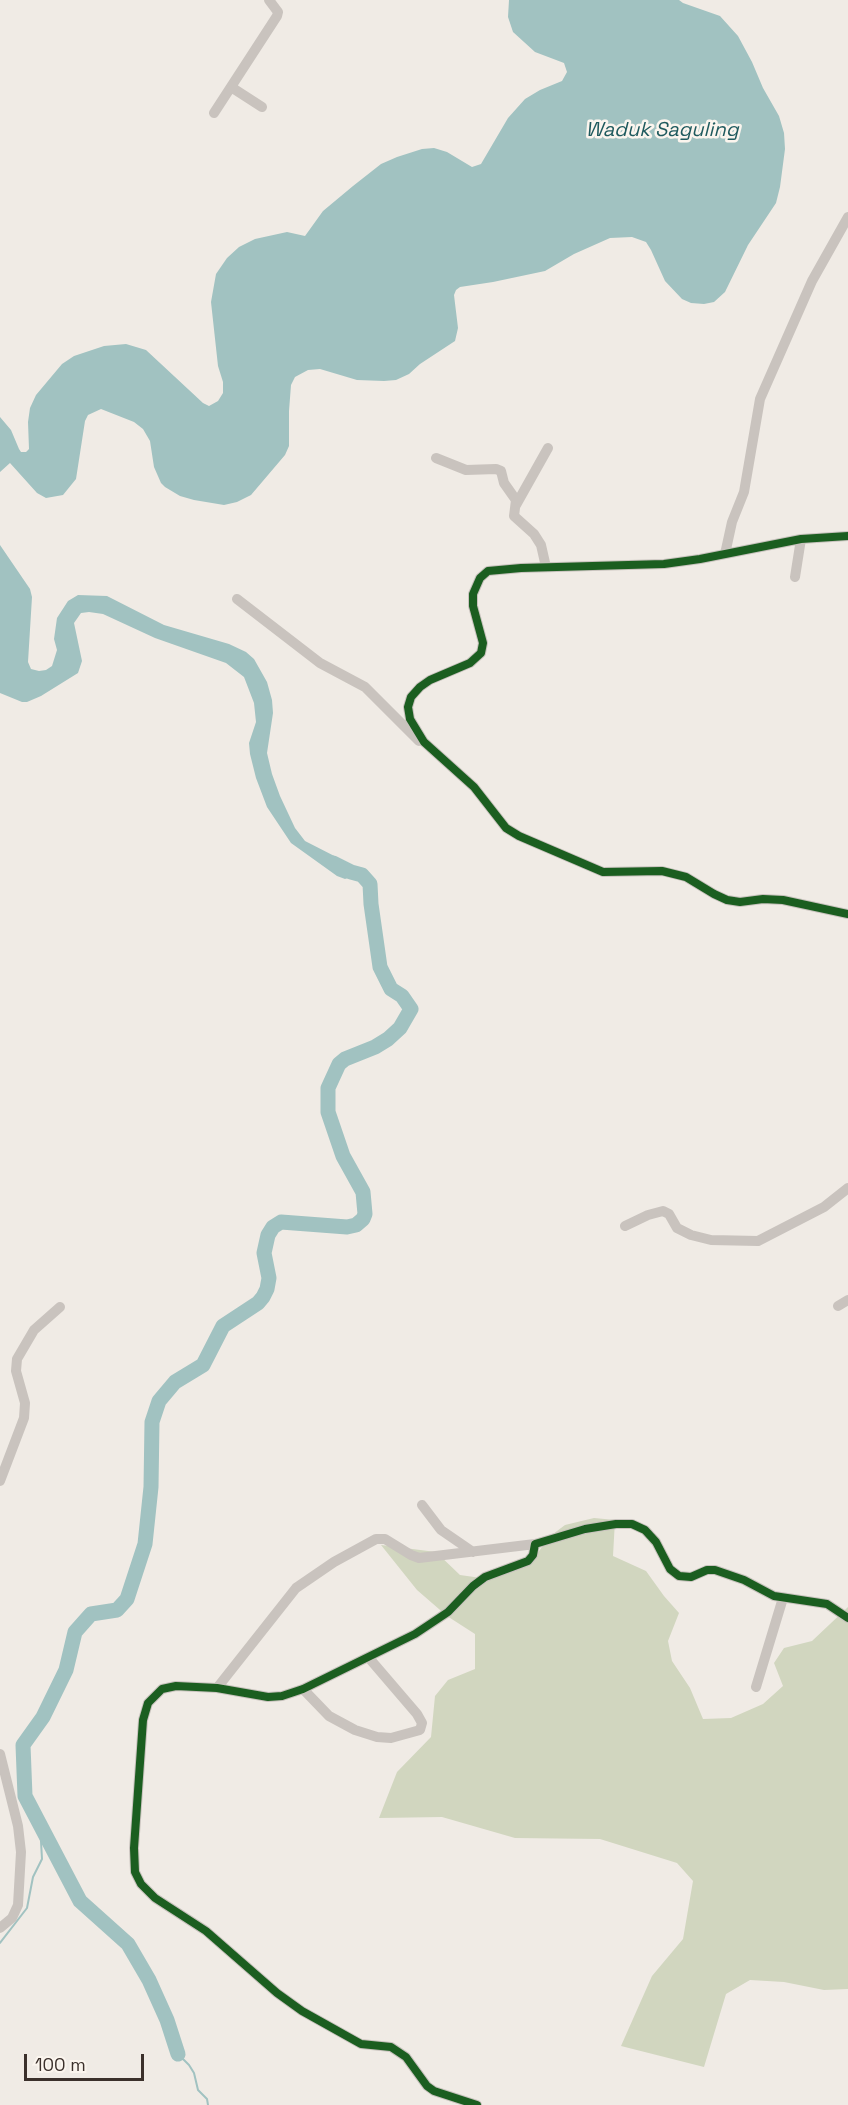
<!DOCTYPE html>
<style>
body{margin:0}
#map{position:relative;width:848px;height:2105px;overflow:hidden;background:#f0ebe5;font-family:"Space Grotesk",sans-serif}
canvas{display:block}
.scale{position:absolute;left:24px;top:2054px;width:120px;height:27px;box-sizing:border-box;border:3px solid #3b302b;border-top:0;padding-left:8px;font-size:18px;line-height:21px;white-space:nowrap;color:#3b302b;-webkit-text-stroke:4px #fbf5ee;paint-order:stroke}
</style>
<div id="map">
<canvas width="848" height="2105"></canvas>
<div class="scale">100 m</div>
</div>
<script>
const context = document.querySelector('canvas').getContext('2d');
context.lineJoin = 'round';
function paint(path, color) {
  context.fillStyle = color;
  context.fill(path, 'evenodd');
}
function poly(rows) {
  const path = new Path2D();
  for (const r of rows) {
    path.moveTo(r[0], r[1]);
    for (let i = 2; i < r.length; i += 2) path.lineTo(r[i], r[i + 1]);
  }
  return path;
}
function trace(path, color, width, dash) {
  context.strokeStyle = color;
  context.lineWidth = width;
  context.lineCap = dash ? 'butt' : 'round';
  context.setLineDash(dash || []);
  context.stroke(path);
}
function write(font, color, halo, rows, align = 'center') {
  context.font = font + ' "Space Grotesk",sans-serif';
  context.lineWidth = 5;
  context.setLineDash([]);
  context.textBaseline = 'middle';
  context.strokeStyle = halo;
  context.fillStyle = color;
  for (const [text, x, y, turn = 0] of rows) {
    context.save();
    context.translate(x, y);
    context.rotate((+turn || 0) * Math.PI / 180);
    context.textAlign = isNaN(turn) ? turn : align;
    if (halo) context.strokeText(text, 0, 0);
    context.fillText(text, 0, 0);
    context.restore();
  }
}
paint(poly([
 [594,1518,615,1520,613,1556,646,1571,664,1596,679,1613,668,1641,672,1661,690,1688,703,1719,731,1718,763,1704,783,1686,774,1663,784,1648,812,1641,848,1607,848,1989,824,1990,784,1982,750,1980,726,1994,704,2067,621,2046,652,1976,683,1939,693,1881,677,1863,600,1839,515,1838,442,1817,379,1818,397,1772,431,1737,435,1696,448,1680,475,1669,475,1634,447,1616,417,1590,381,1545,436,1552,460,1575,488,1579,532,1561,549,1537,565,1525]
]), '#d1d6bf');
paint(poly([
 [509,0,679,0,683,3,720,16,738,36,752,62,763,88,779,116,784,133,785,149,780,187,776,203,748,245,725,292,714,302,704,304,691,303,682,299,665,281,651,250,646,242,632,237,610,238,574,254,545,271,493,282,460,287,456,290,454,295,458,328,455,341,420,364,409,374,396,380,384,381,357,380,320,369,308,370,295,377,291,385,289,411,289,446,285,455,251,495,237,502,224,505,194,500,180,496,165,487,161,483,154,467,150,441,143,429,134,422,101,409,88,415,85,421,76,479,63,495,46,498,37,493,10,463,0,472,0,417,11,430,19,449,21,452,26,452,29,449,28,422,30,408,36,395,62,364,74,356,104,346,126,344,146,350,203,403,209,406,218,401,223,393,223,382,218,366,211,302,216,274,227,258,239,247,255,239,287,232,305,236,323,211,353,186,381,164,397,157,422,149,434,148,447,152,472,167,481,164,508,118,525,99,540,90,562,81,567,72,564,63,535,52,513,32,508,17],
 [0,545,30,589,32,597,28,662,31,669,39,671,46,670,52,666,57,650,54,639,57,618,68,601,78,595,107,596,164,625,229,644,246,652,254,659,267,682,272,700,273,713,267,753,272,774,280,796,295,828,305,841,350,864,352,869,348,878,345,879,337,876,291,843,267,807,256,778,250,754,249,743,256,722,254,703,244,677,226,663,155,638,103,614,89,612,81,613,74,623,82,661,78,673,41,696,27,702,22,702,0,693]
]), '#a1c2c1');
trace(poly([
 [0,1943,27,1908,33,1877,42,1859,40,1824],
 [178,2054,189,2065,194,2073,198,2090,207,2099,208,2105]
]), '#a1c2c1', 2);
trace(poly([
 [178,2054,167,2020,149,1980,128,1944,80,1901,25,1796,23,1745,43,1717,66,1670,75,1632,91,1614,117,1610,127,1599,145,1544,151,1487,152,1422,159,1401,175,1382,203,1365,223,1326,258,1303,263,1297,267,1289,269,1278,264,1253,268,1235,273,1227,281,1222,347,1227,356,1225,363,1219,365,1214,363,1192,343,1156,328,1112,328,1088,339,1064,345,1059,375,1047,388,1039,400,1028,411,1009,402,996,391,989,380,967,371,904,370,884,362,875,351,872,333,863]
]), '#a1c2c1', 15);
trace(poly([
 [231,87,262,107],
 [214,113,277,16,278,12,269,0],
 [436,458,466,470,496,469,501,471,504,483,516,500,514,516,534,534,541,545,546,567],
 [516,505,548,448],
 [848,536,801,539,700,559,664,564,521,568,488,571,480,578,473,594,473,606,483,643,481,653,470,663,430,680,420,687,411,697,408,707,410,719,424,742,474,787,506,828,519,836,603,872,662,871,686,877,714,894,727,900,740,902,763,899,783,900,848,914],
 [725,554,732,522,744,492,760,399,812,281,848,217],
 [795,577,801,539],
 [237,599,320,663,365,687,419,741],
 [625,1226,648,1215,663,1211,669,1214,677,1228,691,1235,711,1240,758,1241,824,1207,848,1188],
 [838,1306,848,1300],
 [0,1481,24,1418,25,1403,16,1371,17,1359,34,1330,60,1307],
 [422,1505,441,1530,473,1552],
 [756,1687,783,1598],
 [217,1688,296,1588,334,1562,376,1539,385,1539,411,1555,419,1558,535,1544],
 [303,1689,329,1716,355,1730,377,1737,391,1738,420,1730,422,1723,417,1714,369,1658],
 [0,1754,18,1826,21,1852,18,1905,12,1918,0,1928],
 [477,2105,434,2091,427,2086,406,2057,391,2047,361,2044,302,2011,277,1993,206,1931,155,1898,141,1884,135,1872,134,1848,143,1720,148,1703,162,1689,176,1686,217,1688,268,1697,282,1696,303,1689,415,1634,448,1612,473,1586,485,1577,528,1561,533,1555,535,1544,585,1529,616,1524,632,1524,645,1530,656,1542,670,1569,679,1576,691,1577,707,1570,715,1570,744,1580,774,1596,827,1604,848,1618]
]), '#c9c3be', 10);
trace(poly([
 [848,536,801,539,700,559,664,564,521,568,488,571,480,578,473,594,473,606,483,643,481,653,470,663,430,680,420,687,411,697,408,707,410,719,424,742,474,787,506,828,519,836,603,872,662,871,686,877,714,894,727,900,740,902,763,899,783,900,848,914],
 [477,2105,434,2091,427,2086,406,2057,391,2047,361,2044,302,2011,277,1993,206,1931,155,1898,141,1884,135,1872,134,1848,143,1720,148,1703,162,1689,176,1686,217,1688,268,1697,282,1696,303,1689,415,1634,448,1612,473,1586,485,1577,528,1561,533,1555,535,1544,585,1529,616,1524,632,1524,645,1530,656,1542,670,1569,679,1576,691,1577,707,1570,715,1570,744,1580,774,1596,827,1604,848,1618]
]), '#1b5e20', 8);
write('italic 20px', '#1f5a5e', '#fbf5ee', [
 ["Waduk Saguling",662,131]
]);
</script>
